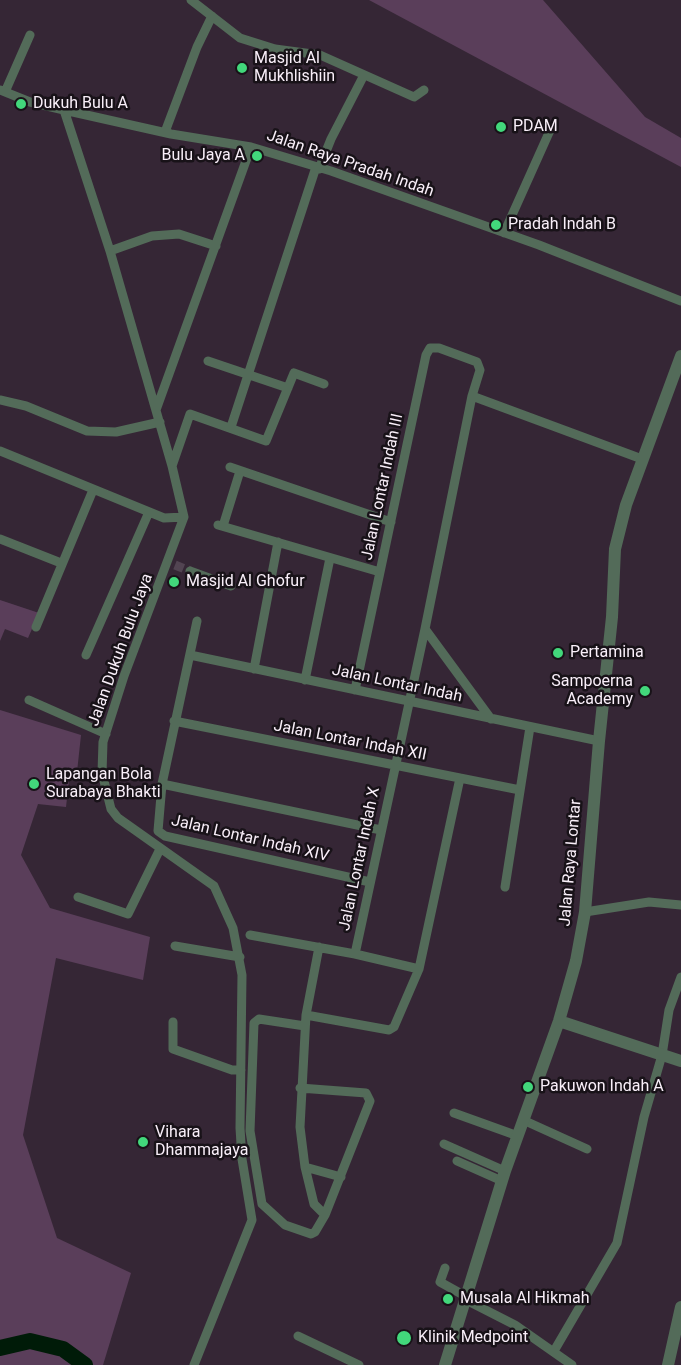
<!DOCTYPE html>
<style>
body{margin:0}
canvas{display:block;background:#352635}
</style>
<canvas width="681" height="1365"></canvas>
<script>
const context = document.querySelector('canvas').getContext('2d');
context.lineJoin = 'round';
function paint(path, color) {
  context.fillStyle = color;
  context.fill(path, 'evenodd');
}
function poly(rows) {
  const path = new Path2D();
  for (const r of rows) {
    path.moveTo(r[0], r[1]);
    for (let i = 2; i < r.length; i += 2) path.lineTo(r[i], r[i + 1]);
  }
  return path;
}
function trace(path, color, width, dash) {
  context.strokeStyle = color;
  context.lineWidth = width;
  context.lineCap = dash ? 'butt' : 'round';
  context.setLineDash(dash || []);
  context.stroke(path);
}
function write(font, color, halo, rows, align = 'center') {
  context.font = font + ' Roboto,sans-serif';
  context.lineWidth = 5;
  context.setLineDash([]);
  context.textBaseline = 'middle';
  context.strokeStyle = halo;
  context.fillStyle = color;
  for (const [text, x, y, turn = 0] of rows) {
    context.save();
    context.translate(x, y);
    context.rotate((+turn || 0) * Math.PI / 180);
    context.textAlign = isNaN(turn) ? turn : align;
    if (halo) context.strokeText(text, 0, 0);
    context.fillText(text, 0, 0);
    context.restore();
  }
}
paint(poly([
 [369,0,543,0,645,117,681,138,681,167],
 [0,600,39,613,28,638,5,629,0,641],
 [0,710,81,735,77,772,70,771,66,807,38,804,21,855,50,908,150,937,143,980,56,958,23,1135,57,1238,131,1273,103,1365,0,1365]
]), '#5a3e5a');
trace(poly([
 [0,1348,30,1341,63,1349,85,1365]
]), '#001b08', 16);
trace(poly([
 [175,565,190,571]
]), '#524452', 9, [9, 4.5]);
trace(poly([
 [191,0,240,38,275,49,320,55,414,97,424,90],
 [0,90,30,102,64,110,171,134,251,147,331,171,539,245,681,301],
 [5,92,30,35],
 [64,110,110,251,172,466,184,517,124,676,103,742,102,773,111,809,118,818,214,886,233,928,242,975,240,1128,242,1159,252,1220,194,1365],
 [165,132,197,47,212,16],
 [319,169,331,139,364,75],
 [504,233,552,126],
 [110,251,152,236,179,234,216,246],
 [208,361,288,388],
 [472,396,642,459],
 [0,400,26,406,87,431,116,432,160,422],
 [156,410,251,147],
 [231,427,316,167],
 [0,451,164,518,184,517],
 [172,466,190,414,266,441,294,373,324,384],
 [230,467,391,522],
 [218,525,380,572],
 [223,526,240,471],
 [0,539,61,563],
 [190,571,231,586],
 [197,621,162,784,158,831,165,836,370,882],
 [36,627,93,490],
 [425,629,491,719],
 [86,655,149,512],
 [190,655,599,741],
 [254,669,278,542],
 [305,680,330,558],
 [29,700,106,734],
 [174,721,520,790],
 [162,784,381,830],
 [505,887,530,727],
 [78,897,128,914,160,849],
 [585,912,649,902,681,905],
 [250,935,355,954,419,969],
 [175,946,240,957],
 [319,947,306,1015,300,1127,305,1167,314,1204,325,1215],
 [355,954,425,629,472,396,480,370,477,362,439,348,430,348,426,355,355,690],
 [306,1015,389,1030,394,1027,419,969,460,778],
 [173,1022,173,1049,232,1070,241,1070],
 [300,1088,366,1093,370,1101,325,1215,315,1232,311,1234,285,1225,262,1204,250,1131,254,1023,259,1019,305,1026],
 [454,1113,518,1136],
 [523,1120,587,1149],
 [444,1144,505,1171],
 [457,1161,502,1181],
 [305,1167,341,1177],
 [445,1268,440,1282,467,1297],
 [466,1300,515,1325,572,1365],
 [298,1336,359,1365],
 [554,1351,617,1243,644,1117,662,1055,669,1010,681,977]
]), '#536b59', 9);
trace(poly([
 [559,1021,681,1061],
 [445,1365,505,1171,559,1021,576,961,585,912,599,741,612,617,615,549,626,505,681,356],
 [668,1365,681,1307]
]), '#536b59', 12);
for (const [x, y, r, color] of [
 [242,68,6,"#42d77b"],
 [21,104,6,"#42d77b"],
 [501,127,6,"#42d77b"],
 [257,156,6,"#42d77b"],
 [496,225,6,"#42d77b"],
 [174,582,6,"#42d77b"],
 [558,653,6,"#42d77b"],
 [645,691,6,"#42d77b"],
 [34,784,6,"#42d77b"],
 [528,1087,6,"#42d77b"],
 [143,1142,6,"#42d77b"],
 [448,1299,6,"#42d77b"],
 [404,1338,8,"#42d77b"]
]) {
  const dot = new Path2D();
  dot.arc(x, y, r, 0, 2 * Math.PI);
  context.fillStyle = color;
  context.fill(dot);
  trace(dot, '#181218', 2);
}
write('16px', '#f9eff9', '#181218', [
 ["Masjid Al",254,59],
 ["Mukhlishiin",254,77],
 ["Dukuh Bulu A",33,104],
 ["PDAM",513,127],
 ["Bulu Jaya A",245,156,"right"],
 ["Pradah Indah B",508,225],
 ["Masjid Al Ghofur",186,582],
 ["Pertamina",570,653],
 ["Sampoerna",633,682,"right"],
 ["Academy",633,700,"right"],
 ["Lapangan Bola",46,775],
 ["Surabaya Bhakti",46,793],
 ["Pakuwon Indah A",540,1087],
 ["Vihara",155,1133],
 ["Dhammajaya",155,1151],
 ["Musala Al Hikmah",460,1299],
 ["Klinik Medpoint",418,1338]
], 'left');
write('16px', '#f9eff9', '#181218', [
 ["Jalan Raya Pradah Indah",350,164,19],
 ["Jalan Lontar Indah III",383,487,-78],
 ["Jalan Dukuh Bulu Jaya",121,650,-70],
 ["Jalan Lontar Indah",397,684,12],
 ["Jalan Lontar Indah XII",350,741,11],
 ["Jalan Lontar Indah XIV",250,839,13],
 ["Jalan Lontar Indah X",360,859,-78],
 ["Jalan Raya Lontar",571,863,-85]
]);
</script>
